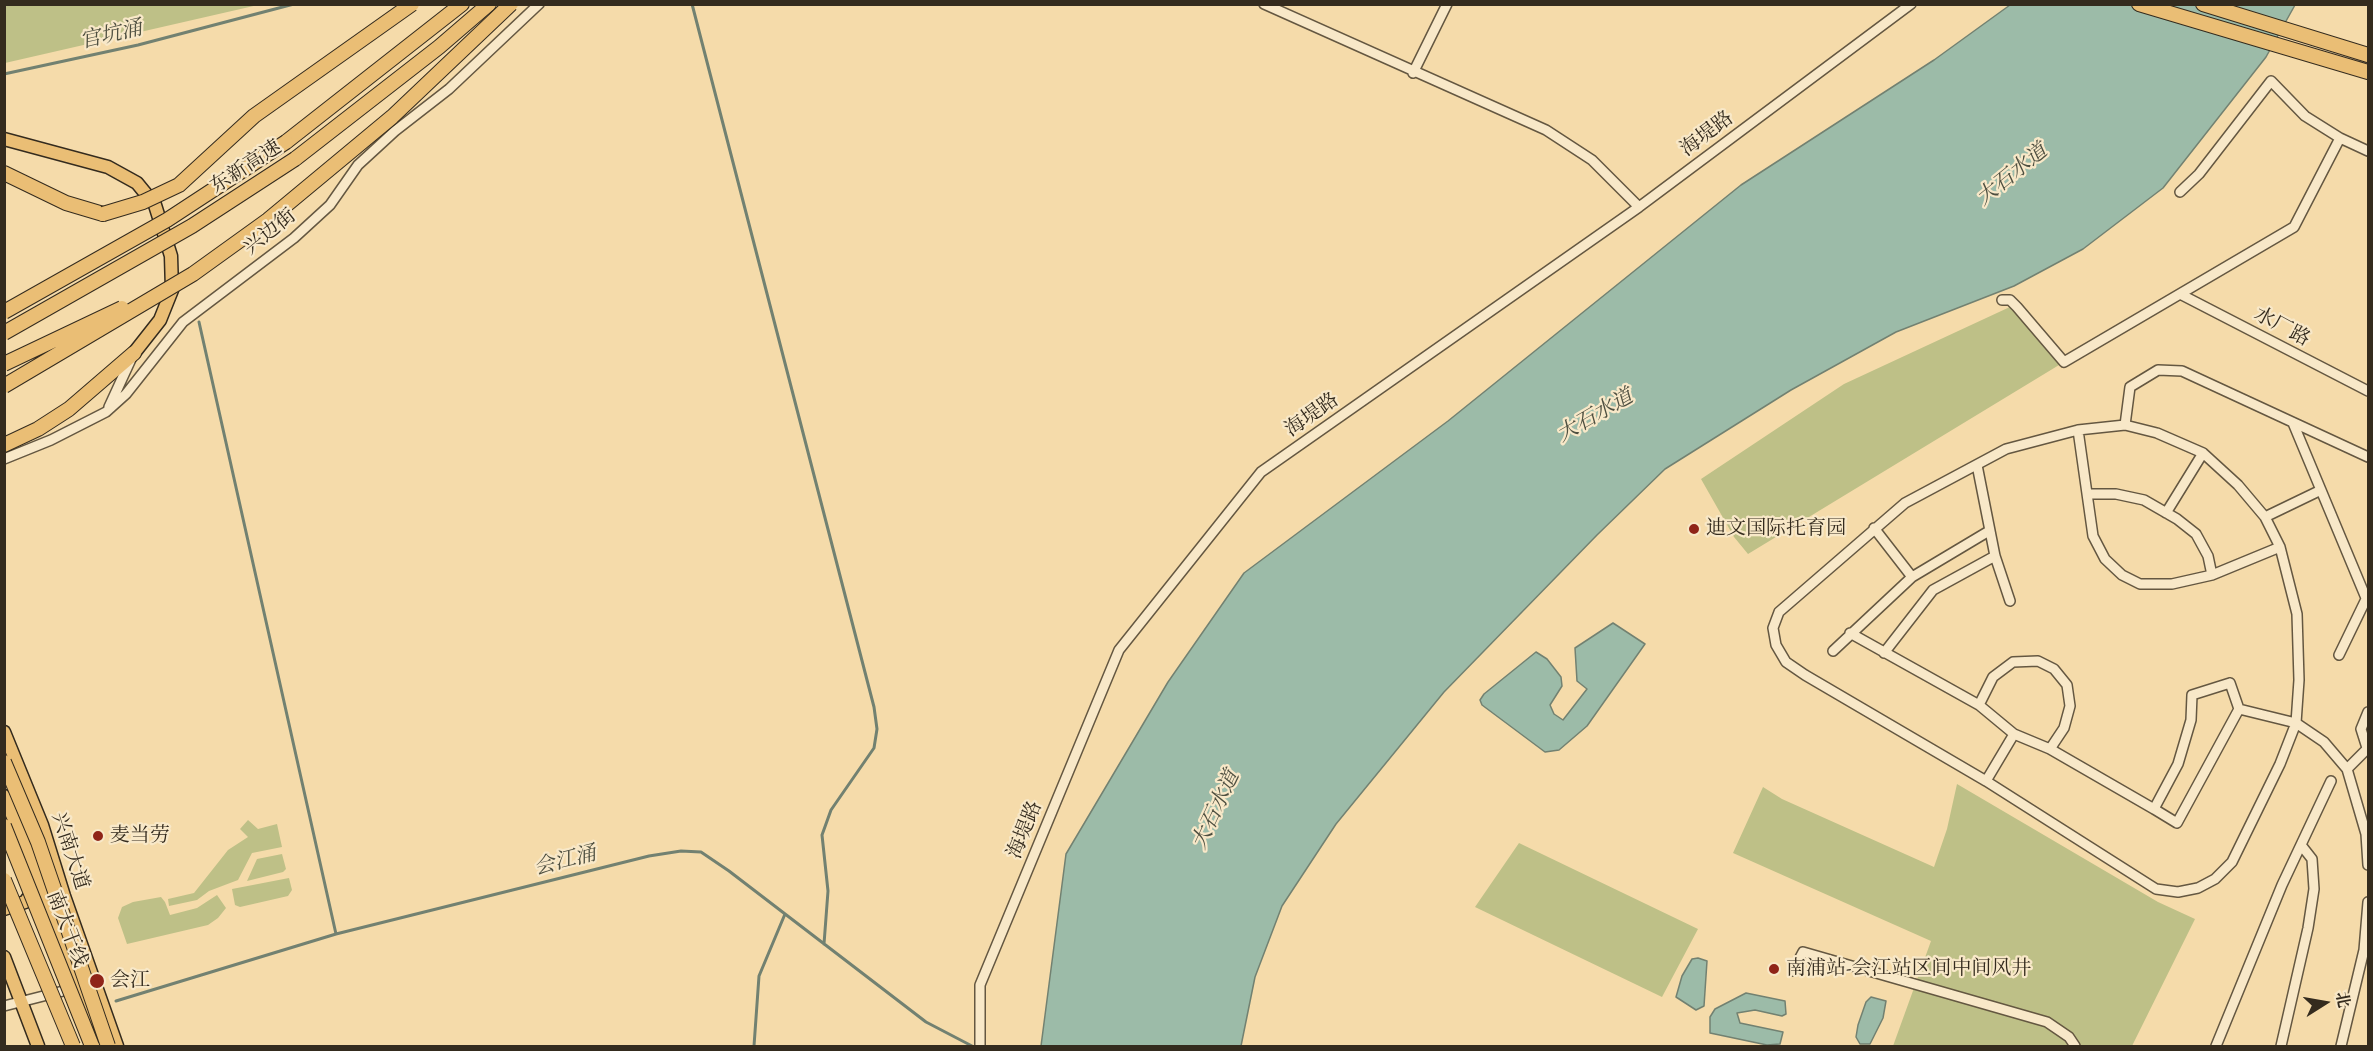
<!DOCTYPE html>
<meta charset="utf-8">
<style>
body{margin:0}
#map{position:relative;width:2373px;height:1051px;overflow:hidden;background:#f5dbaa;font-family:"EB Garamond","Noto Serif SC",serif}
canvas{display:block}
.frame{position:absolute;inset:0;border:6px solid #342b1e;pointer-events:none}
.north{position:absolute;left:2295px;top:973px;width:60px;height:60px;-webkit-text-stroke:4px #f8e8c8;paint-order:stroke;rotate:79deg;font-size:16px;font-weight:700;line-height:24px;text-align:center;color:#342b1e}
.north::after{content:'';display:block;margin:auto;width:21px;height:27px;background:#342b1e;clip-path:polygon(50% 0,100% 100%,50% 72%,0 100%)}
</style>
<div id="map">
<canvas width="2373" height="1051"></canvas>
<div class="frame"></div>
<div class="north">北</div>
</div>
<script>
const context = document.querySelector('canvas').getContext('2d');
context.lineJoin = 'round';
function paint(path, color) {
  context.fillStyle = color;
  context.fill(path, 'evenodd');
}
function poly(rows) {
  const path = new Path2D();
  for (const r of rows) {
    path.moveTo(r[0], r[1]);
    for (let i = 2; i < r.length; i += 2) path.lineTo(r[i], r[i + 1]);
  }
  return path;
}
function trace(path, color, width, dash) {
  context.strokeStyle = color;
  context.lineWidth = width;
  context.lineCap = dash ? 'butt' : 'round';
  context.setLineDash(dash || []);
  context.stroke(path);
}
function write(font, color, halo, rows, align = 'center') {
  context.font = font + ' "EB Garamond","Noto Serif SC",serif';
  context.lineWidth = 4.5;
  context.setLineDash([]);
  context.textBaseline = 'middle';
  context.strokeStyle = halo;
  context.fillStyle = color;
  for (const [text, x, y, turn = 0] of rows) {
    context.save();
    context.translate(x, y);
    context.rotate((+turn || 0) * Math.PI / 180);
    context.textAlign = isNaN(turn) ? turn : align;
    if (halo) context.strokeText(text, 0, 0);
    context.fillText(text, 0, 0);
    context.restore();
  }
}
paint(poly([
 [5,4,258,4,258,5,5,63],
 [2012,306,2064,362,1748,554,1734,537,1701,479,1844,384],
 [1957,784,2158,902,2195,919,2132,1046,1893,1046,1931,941,1733,853,1763,787,1782,799,1934,867,1947,829],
 [248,820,258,829,277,824,282,847,252,853,238,880,209,891,197,900,169,906,168,899,194,893,228,850,248,837,240,829],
 [1519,843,1698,929,1662,997,1475,907],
 [282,854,286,869,283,872,247,881,257,859],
 [289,878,292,890,288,896,240,907,235,905,232,889],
 [217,895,226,908,218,918,208,925,127,944,118,918,122,907,133,902,161,897,165,902,170,915,197,908]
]), '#bec087');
const water = poly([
 [2010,5,2295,5,2266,57,2163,188,2083,249,2014,286,1896,332,1791,390,1665,469,1597,535,1444,692,1336,824,1282,906,1255,977,1241,1046,1041,1046,1066,854,1168,682,1244,573,1448,421,1741,185,1934,60,2010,5],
 [1613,623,1645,644,1587,726,1559,750,1545,752,1482,705,1480,700,1484,694,1536,652,1547,659,1561,677,1562,686,1550,705,1554,714,1563,720,1587,689,1577,681,1575,648,1613,623],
 [1698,958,1707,961,1704,1006,1696,1010,1676,997,1682,976,1692,959,1698,958],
 [1746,993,1785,1001,1786,1014,1782,1016,1755,1010,1737,1013,1740,1023,1783,1032,1780,1044,1767,1045,1710,1033,1710,1017,1715,1009,1746,993],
 [1871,997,1886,1001,1883,1018,1870,1044,1860,1044,1856,1037,1858,1025,1866,1002,1871,997]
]);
paint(water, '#9cbba8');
trace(water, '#728171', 1.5);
trace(poly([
 [692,4,874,707,877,729,874,748,831,810,822,835,828,891,824,944],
 [4,74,138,45,294,4],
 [199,322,336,934],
 [116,1001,336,934,649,856,681,851,701,852,729,871,926,1022,972,1046],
 [754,1046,759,976,785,914]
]), '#728171', 3);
const minor = poly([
 [1264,4,1546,130,1592,160,1639,207],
 [1413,73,1447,4],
 [2340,138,2368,151],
 [2180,294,2368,391],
 [2002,300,2010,300,2017,307,2064,362,2294,227,2340,138,2305,116,2271,81,2199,174,2180,192],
 [109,407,132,357],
 [2293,423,2366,598],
 [2125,425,2157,433,2203,453,2238,485,2265,517,2280,547,2297,614,2299,680,2296,723,2280,764,2232,862,2215,879,2198,888,2178,892,2156,889,1986,781,1805,675,1786,662,1776,645,1773,628,1779,612,1905,503,2006,449,2078,430,2125,425],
 [2125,425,2130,387,2158,370,2182,371,2368,457],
 [2078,430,2093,536,2105,559,2122,575,2140,584,2172,584,2212,575,2280,547],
 [4,459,51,440,106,412,126,394,183,322,294,238,330,205,358,165,395,131,449,89,539,4],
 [1977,465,1995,556,2010,601],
 [2087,494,2116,494,2144,500,2177,519,2196,534,2208,556,2212,575],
 [2166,513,2203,453],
 [2265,517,2321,490],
 [1874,528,1912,577],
 [1850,633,1979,705,2014,734,2050,749,2154,809],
 [1833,651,1912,577,1989,531],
 [1884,653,1933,590,1995,556],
 [2339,655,2368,595],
 [2230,683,2239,709,2177,823,2154,809,2178,764,2191,720,2192,695,2230,683],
 [1979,705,1993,677,2013,662,2038,661,2054,669,2067,685,2070,706,2064,728,2050,749],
 [2239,709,2296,723,2324,742,2347,769,2366,834,2368,865],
 [2367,748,2361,729,2368,712],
 [2347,769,2368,748],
 [1986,781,2014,734],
 [1793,971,1803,952,2047,1022,2069,1037,2075,1046],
 [4,1006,75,988],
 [980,1046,980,985,1119,650,1261,472,1639,207,1911,4],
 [2216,1046,2282,885,2331,781],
 [2281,1046,2308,928,2314,889,2312,859,2301,845],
 [2341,1046,2364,950,2368,902]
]);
const major = poly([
 [4,139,108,167,137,183,155,205,171,256,172,290,160,320,134,353],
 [4,732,42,825,64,896,117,1046],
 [4,796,39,878,100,1046],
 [4,909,25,902,36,888],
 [4,957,38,1046]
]);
const highway = poly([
 [2139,4,2368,72],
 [2203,4,2368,55],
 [286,142,462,4],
 [295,159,439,47,489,4],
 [4,173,66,203,103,214],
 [4,445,38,429,69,409,134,353]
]);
trace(minor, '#645741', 12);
trace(major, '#342b1e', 15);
trace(highway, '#342b1e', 16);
trace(minor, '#f8e8c8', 9);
trace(major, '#eabe75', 12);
trace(highway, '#eabe75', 14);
const highwayBridge = poly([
 [103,214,143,202,179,185,254,116,412,4],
 [4,312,167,220,286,142],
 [4,333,192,226,295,159],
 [4,364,122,308],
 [4,386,193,274,268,220,392,117,511,4],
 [4,762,38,842,108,1046],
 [4,826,92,1046],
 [4,880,73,1046]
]);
trace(highwayBridge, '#342b1e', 16, []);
trace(highwayBridge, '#eabe75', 14);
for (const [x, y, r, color] of [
 [1694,529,6,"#8f2418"],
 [98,836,6,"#8f2418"],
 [1774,969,6,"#8f2418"],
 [97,981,8,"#8f2418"]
]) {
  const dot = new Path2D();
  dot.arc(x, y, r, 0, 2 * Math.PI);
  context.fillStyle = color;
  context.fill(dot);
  trace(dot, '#f8e8c8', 2);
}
write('20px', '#342b1e', '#f8e8c8', [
 ["海堤路",1707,134,-37],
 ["东新高速",246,167,-33],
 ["兴边街",270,232,-39],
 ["水厂路",2282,327,28],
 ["海堤路",1312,415,-35],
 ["海堤路",1025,830,-68],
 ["兴南大道",70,851,72],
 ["南大干线",67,929,69]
]);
write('20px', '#342b1e', '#f8e8c8', [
 ["迪文国际托育园",1706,529],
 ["麦当劳",110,836],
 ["南浦站-会江站区间中间风井",1786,969],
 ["会江",110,981]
], 'left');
write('italic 21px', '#4e4f40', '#f8e8c8', [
 ["官坑涌",111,35,-13],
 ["大石水道",2012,175,-39],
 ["大石水道",1595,416,-30],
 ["大石水道",1216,810,-65],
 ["会江涌",565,861,-14]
]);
</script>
